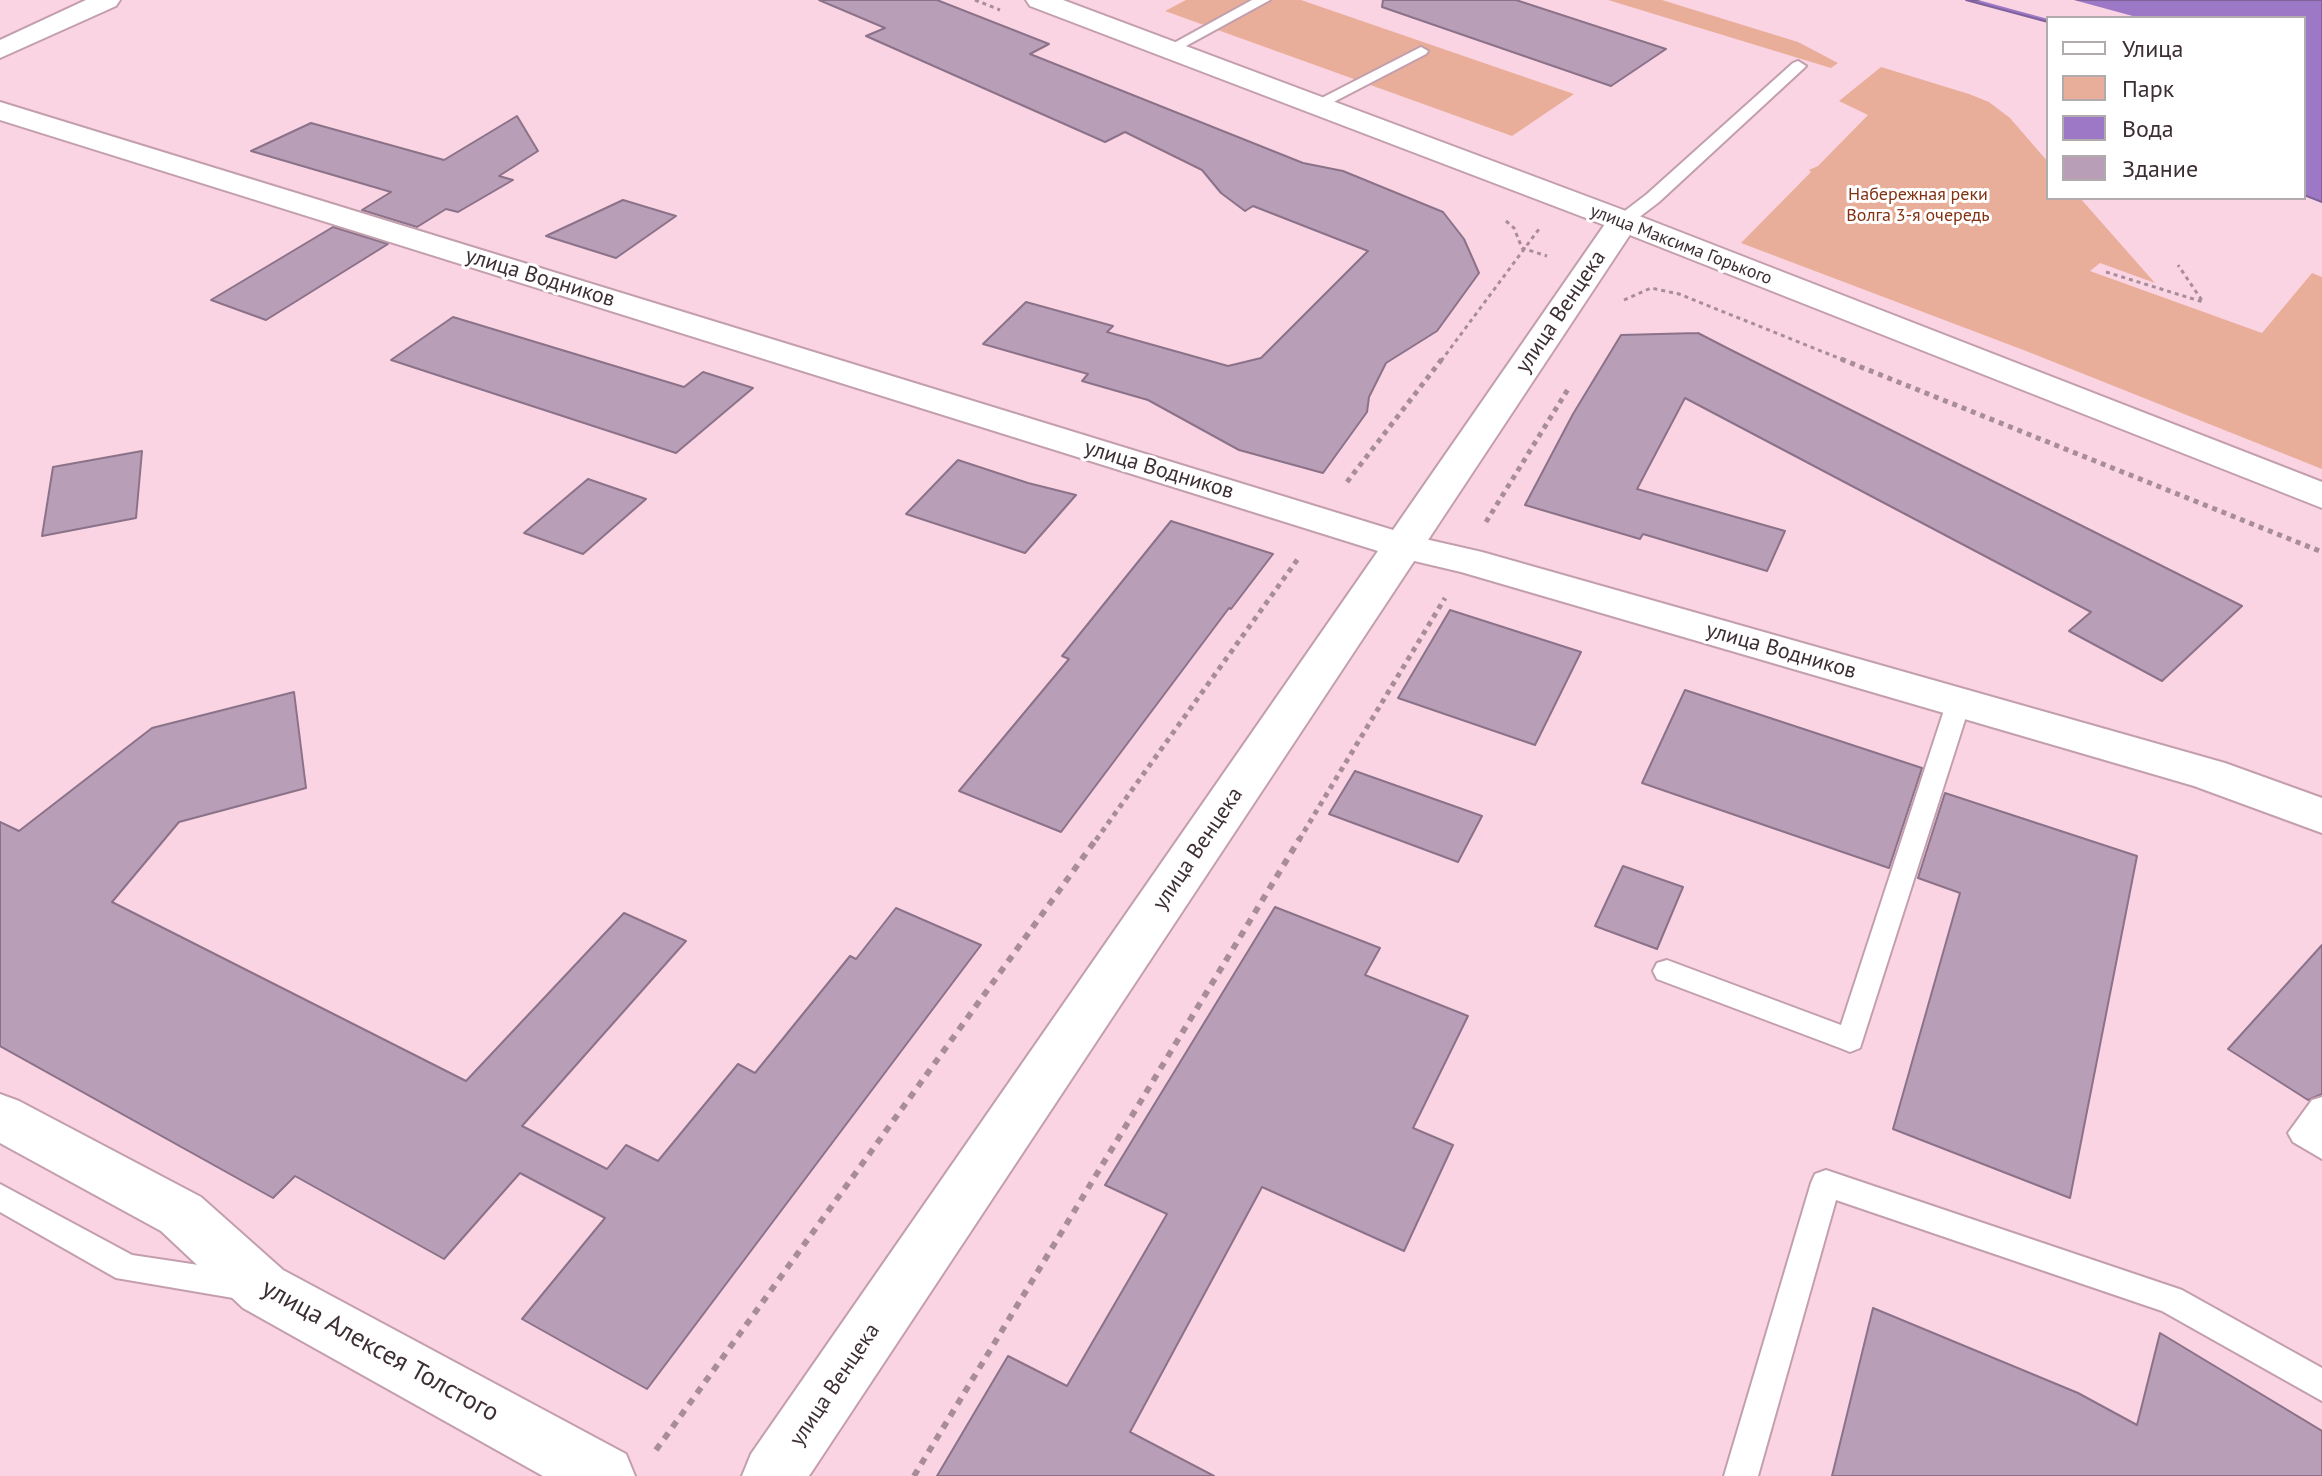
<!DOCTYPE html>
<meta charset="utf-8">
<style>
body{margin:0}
#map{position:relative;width:2322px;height:1476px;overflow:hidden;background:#fad4e3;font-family:"PT Sans",sans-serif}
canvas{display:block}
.legend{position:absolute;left:2046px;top:16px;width:260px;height:184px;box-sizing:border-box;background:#fff;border:2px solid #b1abae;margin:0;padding:10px 14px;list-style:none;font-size:24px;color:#3c2e34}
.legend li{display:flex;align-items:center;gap:16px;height:40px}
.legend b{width:40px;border:2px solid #b1abae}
</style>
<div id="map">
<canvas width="2322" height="1476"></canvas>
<ul class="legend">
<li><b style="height:10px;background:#fff"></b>Улица</li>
<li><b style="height:22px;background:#e9ae9a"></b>Парк</li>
<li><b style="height:22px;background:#9c78c6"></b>Вода</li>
<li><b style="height:22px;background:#b99eb7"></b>Здание</li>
</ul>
</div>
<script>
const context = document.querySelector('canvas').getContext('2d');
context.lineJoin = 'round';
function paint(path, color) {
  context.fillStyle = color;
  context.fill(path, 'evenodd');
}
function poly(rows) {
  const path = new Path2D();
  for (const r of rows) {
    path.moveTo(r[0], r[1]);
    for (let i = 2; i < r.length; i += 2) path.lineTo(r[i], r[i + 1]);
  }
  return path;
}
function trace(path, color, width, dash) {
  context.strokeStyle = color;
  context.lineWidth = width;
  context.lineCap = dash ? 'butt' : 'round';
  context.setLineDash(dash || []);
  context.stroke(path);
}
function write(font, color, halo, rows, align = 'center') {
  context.font = font + ' "PT Sans",sans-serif';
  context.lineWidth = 6;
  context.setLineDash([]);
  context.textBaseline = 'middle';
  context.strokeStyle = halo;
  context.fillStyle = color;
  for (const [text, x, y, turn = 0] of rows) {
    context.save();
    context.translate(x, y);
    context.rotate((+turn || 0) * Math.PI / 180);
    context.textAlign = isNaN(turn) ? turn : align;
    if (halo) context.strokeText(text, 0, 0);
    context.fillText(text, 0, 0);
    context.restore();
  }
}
paint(poly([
 [1186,0,1301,0,1574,94,1512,136,1165,11],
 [1608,0,1662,0,1798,42,1838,63,1831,68],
 [1881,67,1969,94,1989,102,2010,118,2048,162,2048,198,2080,198,2155,283,2100,263,2090,271,2262,333,2312,273,2322,277,2322,469,2026,351,1741,243,1811,172,1809,170,1818,166,1868,115,1839,101]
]), '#e9ae9a');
const water = poly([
 [1966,0,2322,0,2322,202,2304,195,2304,18,2048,18,2048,22,1966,0]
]);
paint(water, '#9c78c6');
trace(water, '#7f629a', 2);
paint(poly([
 [1978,0,2074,0,2140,18,2048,19]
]), '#fad4e3');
const building = poly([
 [819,0,937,0,1049,44,1030,54,1303,163,1343,171,1443,212,1464,239,1479,273,1437,331,1386,363,1369,397,1367,412,1323,473,1239,450,1148,400,1082,381,1088,374,983,344,1026,302,1113,326,1107,332,1228,366,1261,358,1368,251,1253,206,1245,211,1221,193,1202,170,1125,132,1105,142,866,36,885,28,819,0],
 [1383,0,1516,0,1666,49,1611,86,1382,7,1383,0],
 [517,116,538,151,499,176,513,180,458,212,446,209,417,227,362,210,391,192,251,151,311,123,444,160,517,116],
 [623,200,676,216,616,258,546,236,623,200],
 [333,227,388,244,266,320,211,300,333,227],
 [453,317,684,387,703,372,753,388,676,453,391,360,453,317],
 [1698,333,1729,349,2242,606,2162,681,2069,631,2091,612,1685,398,1637,489,1785,531,1767,571,1643,534,1640,539,1525,505,1573,414,1621,335,1698,333],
 [142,451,136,518,42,536,53,467,142,451],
 [958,460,1028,483,1076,495,1025,553,906,514,958,460],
 [588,479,646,499,583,554,524,533,588,479],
 [1171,521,1273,554,1231,609,1229,608,1061,832,959,791,1069,659,1062,656,1171,521],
 [1450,610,1581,652,1535,745,1398,698,1450,610],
 [1685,690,1922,768,1889,868,1642,783,1685,690],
 [294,692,306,788,179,822,112,902,466,1081,624,913,686,941,522,1126,607,1169,626,1145,658,1161,738,1064,755,1073,850,956,856,959,896,908,981,945,647,1389,522,1319,605,1218,520,1173,444,1259,295,1176,273,1198,0,1046,0,822,19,831,152,728,294,692],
 [1355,771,1482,816,1458,862,1329,814,1355,771],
 [1945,793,2137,856,2070,1198,1893,1129,1960,893,1918,878,1945,793],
 [1623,866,1683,887,1657,949,1595,926,1623,866],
 [1275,907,1380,948,1365,975,1468,1016,1413,1128,1453,1145,1404,1251,1262,1187,1130,1432,1214,1476,937,1476,1008,1356,1067,1386,1167,1214,1105,1185,1275,907],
 [2322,945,2322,1094,2308,1100,2228,1049,2322,945],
 [1873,1308,2078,1393,2137,1425,2160,1333,2322,1431,2322,1476,1832,1476,1873,1308]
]);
paint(building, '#b99eb7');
trace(building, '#8b7289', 2);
const lane = poly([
 [1252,0,1270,0,1175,52,1165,52,1163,49,1252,0],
 [1421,47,1428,51,1426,54,1322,108,1316,110,1308,105,1421,47],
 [1798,61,1806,66,1803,69,1659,202,1629,225,1617,225,1614,221,1617,217,1647,194,1793,63,1798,61],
 [1959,693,1967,695,1971,701,1860,1048,1850,1052,1840,1048,1657,979,1653,971,1657,963,1667,960,1841,1025,1947,701,1951,695,1959,693],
 [2322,1097,2322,1159,2293,1142,2288,1133,2312,1100,2322,1097],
 [1826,1170,2182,1290,2322,1368,2322,1401,2162,1311,1836,1200,1758,1476,1724,1476,1811,1183,1815,1174,1826,1170],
 [0,1184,132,1255,245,1272,256,1276,261,1286,256,1296,245,1300,116,1278,0,1212,0,1184]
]);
const street = poly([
 [86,0,120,0,116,6,0,58,0,40,86,0],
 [1403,534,1482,552,2225,763,2322,798,2322,833,2194,786,1461,572,1389,555,1383,546,1389,537,1403,534],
 [0,1094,19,1101,201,1197,283,1270,626,1454,635,1476,543,1476,243,1308,161,1231,0,1143,0,1094]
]);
const secondary = poly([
 [0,102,1393,530,1612,214,1623,212,1634,214,1639,221,809,1476,742,1476,751,1454,1378,551,0,120,0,102]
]);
const primary = poly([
 [1026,0,1063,0,1634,214,2322,482,2322,508,1612,228,1030,6,1026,0]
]);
trace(lane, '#c39fad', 4);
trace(street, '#c39fad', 4);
trace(secondary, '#c39fad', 4);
trace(primary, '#c39fad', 4);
trace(poly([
 [975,0,1000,10],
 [1506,221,1514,228,1522,248,1547,256],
 [2106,272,2203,302,2178,265],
 [1624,300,1651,288,1679,294,1846,361],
 [1441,361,1539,229]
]), '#a88d98', 3, [4, 4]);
trace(poly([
 [1841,359,2322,552],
 [1347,482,1442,359],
 [1486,522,1570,386],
 [1096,840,1300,556],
 [1299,840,1445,598]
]), '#a88d98', 5, [5, 5]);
trace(poly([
 [656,1450,1097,838],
 [914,1476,1300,838]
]), '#a88d98', 6, [7, 7]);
paint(lane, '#fff');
paint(street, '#fff');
paint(secondary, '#fff');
paint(primary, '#fff');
write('18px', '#823112', '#fff', [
 ["Набережная реки",1918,195],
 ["Волга 3-я очередь",1918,216]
]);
write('18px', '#3c2e34', '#fff', [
 ["улица Максима Горького",1681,245,21]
]);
write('22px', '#3c2e34', '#fff', [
 ["улица Водников",540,278,17],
 ["улица Венцека",1561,312,-56],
 ["улица Водников",1159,470,17],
 ["улица Водников",1781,651,16],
 ["улица Венцека",1198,849,-56],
 ["улица Венцека",835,1385,-56]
]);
write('26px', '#3c2e34', '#fff', [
 ["улица Алексея Толстого",380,1351,29]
]);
</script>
